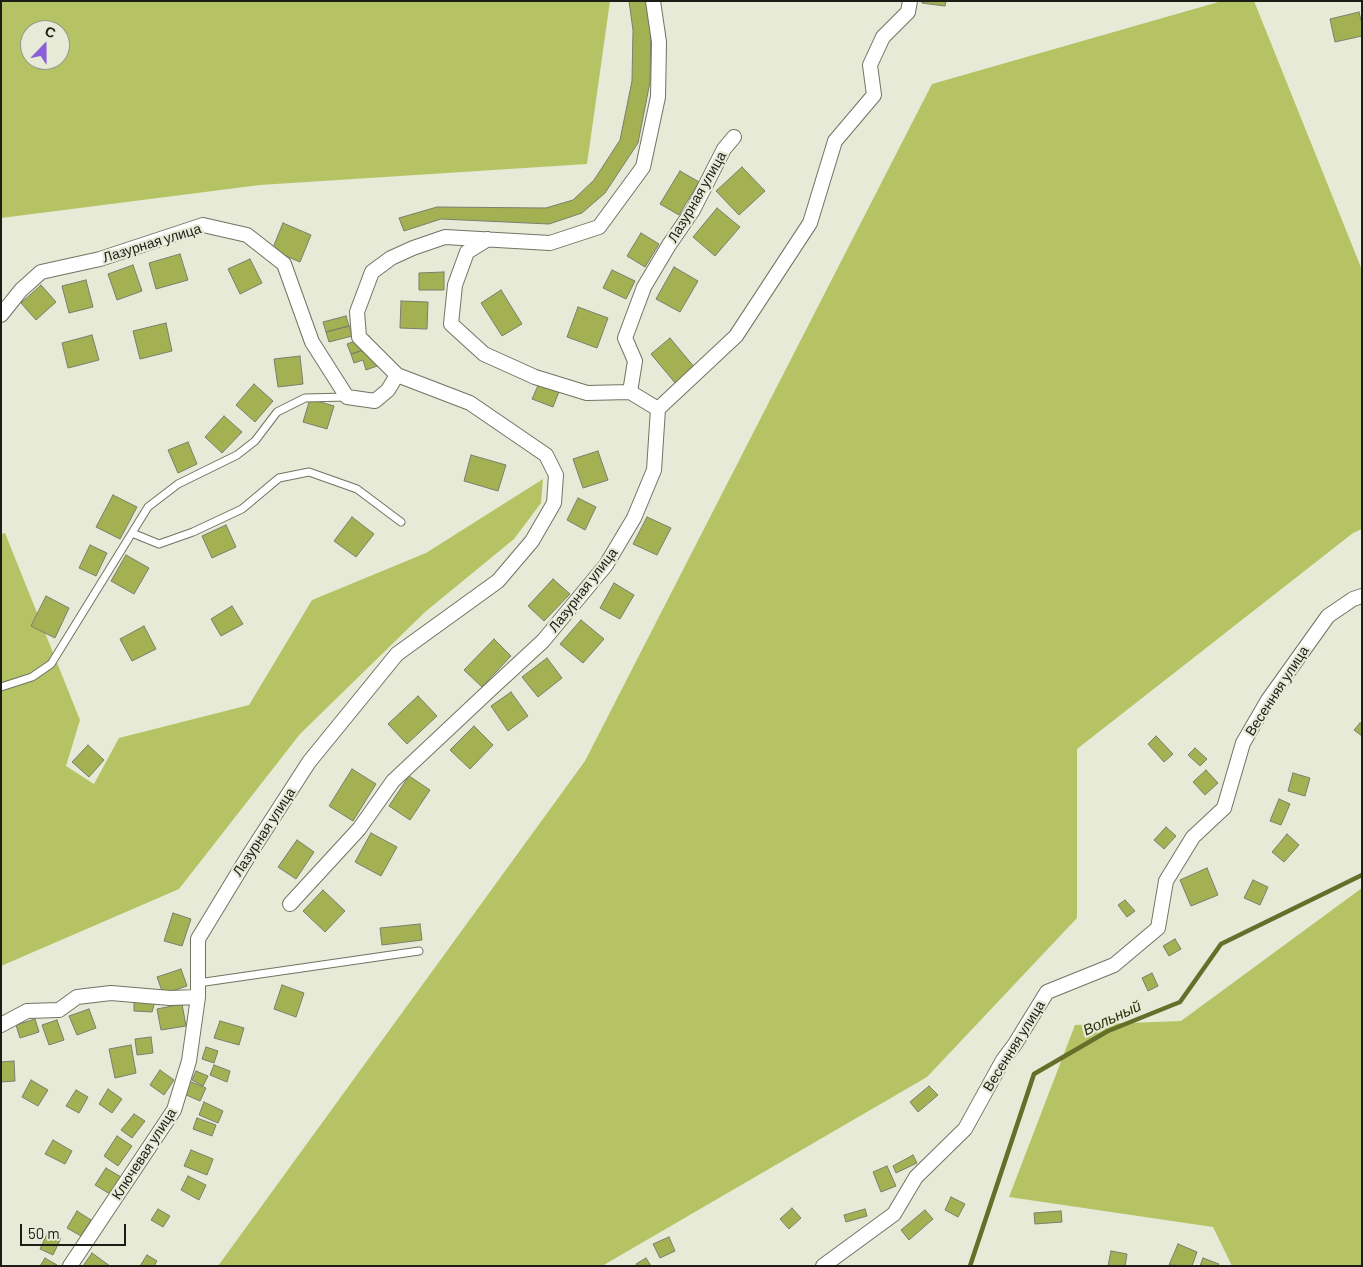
<!DOCTYPE html>
<meta charset="utf-8">
<style>
body{margin:0}
#map{position:relative;width:1363px;height:1267px;overflow:hidden;background:#e6ead7;font-family:Barlow,sans-serif}
canvas{display:block}
.frame{position:absolute;inset:0;border:2px solid #1b1d16;pointer-events:none}
.north{position:absolute;left:20px;top:20px;width:50px;height:50px;box-sizing:border-box;background:#e6ead7;border:1px solid #95988a;border-radius:50%;rotate:22deg;font-size:14px;font-weight:700;line-height:20px;text-align:center;color:#1b1d16}
.north::after{content:'';display:block;margin:auto;width:18px;height:22px;background:#8a5fd9;clip-path:polygon(50% 0,100% 100%,50% 72%,0 100%)}
.scale{position:absolute;left:20px;top:1224px;width:106px;height:22px;box-sizing:border-box;border:2px solid #1b1d16;border-top:0;padding-left:6px;font-size:15px;line-height:18px;white-space:nowrap;color:#1b1d16;-webkit-text-stroke:4px #e6ead7;paint-order:stroke}
</style>
<div id="map">
<canvas width="1363" height="1267"></canvas>
<div class="frame"></div>
<div class="north">С</div>
<div class="scale">50 m</div>
</div>
<script>
const context = document.querySelector('canvas').getContext('2d');
context.lineJoin = 'round';
function paint(path, color) {
  context.fillStyle = color;
  context.fill(path, 'evenodd');
}
function poly(rows) {
  const path = new Path2D();
  for (const r of rows) {
    path.moveTo(r[0], r[1]);
    for (let i = 2; i < r.length; i += 2) path.lineTo(r[i], r[i + 1]);
  }
  return path;
}
function trace(path, color, width, dash) {
  context.strokeStyle = color;
  context.lineWidth = width;
  context.lineCap = dash ? 'butt' : 'round';
  context.setLineDash(dash || []);
  context.stroke(path);
}
function write(font, color, halo, rows, align = 'center') {
  context.font = font + ' Barlow,sans-serif';
  context.lineWidth = 4.5;
  context.setLineDash([]);
  context.textBaseline = 'middle';
  context.strokeStyle = halo;
  context.fillStyle = color;
  for (const [text, x, y, turn = 0] of rows) {
    context.save();
    context.translate(x, y);
    context.rotate((+turn || 0) * Math.PI / 180);
    context.textAlign = isNaN(turn) ? turn : align;
    if (halo) context.strokeText(text, 0, 0);
    context.fillText(text, 0, 0);
    context.restore();
  }
}
paint(poly([
 [1,1,610,1,587,164,260,185,1,218],
 [30,30,60,30,60,60,30,60],
 [1222,1,1254,1,1362,270,1362,529,1353,533,1077,749,1077,918,927,1077,602,1266,218,1266,585,761,932,84],
 [543,479,541,503,514,539,425,612,300,734,179,889,1,966,1,534,5,533,80,720,66,766,94,784,119,738,249,705,312,600,426,553],
 [1362,888,1362,1266,1232,1266,1213,1227,1009,1197,1075,1025,1181,1021]
]), '#b5c365');
trace(poly([
 [970,1266,1034,1074,1108,1031,1180,1002,1221,944,1362,875]
]), '#656f2a', 4.5);
const building = poly([
 [629,1,647,1,651,28,650,82,638,143,605,193,582,213,549,224,441,219,404,231,399,218,437,207,546,208,573,200,594,180,620,140,632,81,633,30,629,1],
 [922,1,946,1,945,6,922,3,922,1],
 [1359,12,1362,24,1362,36,1335,42,1330,19,1359,12],
 [742,167,765,191,739,215,716,191,742,167],
 [680,171,699,182,679,215,660,204,680,171],
 [717,208,740,227,715,256,693,237,717,208],
 [283,223,311,235,300,262,272,250,283,223],
 [641,233,659,244,645,267,627,256,641,233],
 [180,254,188,280,156,289,149,263,180,254],
 [250,259,262,283,240,294,228,269,250,259],
 [133,265,142,291,117,300,108,274,133,265],
 [674,267,698,281,680,312,656,299,674,267],
 [612,270,635,281,626,299,603,288,612,270],
 [444,272,444,290,419,290,419,273,444,272],
 [86,280,93,307,69,313,62,286,86,280],
 [41,285,56,302,36,320,21,303,41,285],
 [501,290,522,324,502,336,481,303,501,290],
 [401,301,428,302,427,329,400,328,401,301],
 [578,307,608,318,597,348,567,337,578,307],
 [346,316,349,326,326,332,323,322,346,316],
 [166,323,172,351,140,359,133,331,166,323],
 [349,326,352,336,329,342,326,332,349,326],
 [92,335,99,360,68,368,62,343,92,335],
 [369,336,373,347,351,354,347,344,369,336],
 [670,338,695,368,676,384,651,354,670,338],
 [373,347,380,365,366,370,363,360,354,363,351,354,373,347],
 [300,356,303,384,278,387,274,359,300,356],
 [540,381,560,389,553,407,532,399,540,381],
 [254,384,273,401,255,422,236,405,254,384],
 [310,399,334,406,327,429,303,422,310,399],
 [224,416,242,432,222,453,205,437,224,416],
 [188,442,197,464,178,473,168,450,188,442],
 [598,451,608,480,583,488,573,459,598,451],
 [471,455,506,465,498,491,464,481,471,455],
 [113,495,137,507,120,539,96,527,113,495],
 [578,498,596,507,585,530,567,520,578,498],
 [352,517,374,534,356,557,334,541,352,517],
 [647,517,671,528,657,555,633,544,647,517],
 [226,525,236,547,212,558,202,536,226,525],
 [90,545,107,553,96,576,79,568,90,545],
 [126,555,149,568,134,594,111,581,126,555],
 [553,579,570,594,544,621,528,606,553,579],
 [614,583,634,595,620,619,600,608,614,583],
 [46,596,69,608,55,638,31,626,46,596],
 [232,606,243,624,221,636,211,619,232,606],
 [581,620,604,639,583,663,560,644,581,620],
 [144,626,156,649,132,661,120,639,144,626],
 [494,639,511,656,482,687,464,670,494,639],
 [547,658,562,678,538,697,522,677,547,658],
 [511,692,528,716,508,731,491,706,511,692],
 [418,696,437,716,407,744,388,724,418,696],
 [1360,723,1362,724,1362,736,1354,730,1360,723],
 [474,726,493,745,470,769,450,750,474,726],
 [1156,736,1173,754,1164,762,1148,744,1156,736],
 [88,745,104,760,89,777,72,762,88,745],
 [1195,748,1207,759,1200,766,1188,755,1195,748],
 [352,769,376,784,353,821,329,806,352,769],
 [1206,770,1218,783,1205,795,1193,782,1206,770],
 [1293,773,1310,778,1305,796,1288,791,1293,773],
 [409,776,430,790,410,820,389,806,409,776],
 [1279,799,1290,804,1281,825,1270,821,1279,799],
 [1166,827,1176,836,1164,849,1154,840,1166,827],
 [371,833,397,847,381,876,355,862,371,833],
 [1287,834,1299,845,1284,862,1272,852,1287,834],
 [297,840,314,852,296,879,278,867,297,840],
 [1207,868,1218,895,1191,906,1180,880,1207,868],
 [1253,880,1268,887,1260,905,1244,898,1253,880],
 [323,890,345,911,325,932,303,911,323,890],
 [1125,900,1135,911,1127,917,1118,905,1125,900],
 [173,913,191,919,182,946,164,941,173,913],
 [420,924,422,940,382,945,380,928,420,924],
 [1175,939,1181,949,1169,956,1163,946,1175,939],
 [181,969,187,986,163,994,157,977,181,969],
 [1152,973,1158,986,1148,991,1142,978,1152,973],
 [282,985,304,993,296,1017,274,1009,282,985],
 [134,1001,155,1001,152,1012,134,1011,134,1001],
 [182,1004,186,1026,161,1030,157,1009,182,1004],
 [89,1009,96,1028,77,1035,69,1016,89,1009],
 [35,1019,39,1032,20,1038,16,1025,35,1019],
 [57,1020,64,1040,49,1045,42,1025,57,1020],
 [220,1021,244,1028,239,1045,214,1038,220,1021],
 [151,1037,153,1053,137,1055,135,1039,151,1037],
 [131,1045,136,1073,115,1078,109,1049,131,1045],
 [206,1047,218,1051,214,1063,202,1059,206,1047],
 [14,1061,15,1081,1,1082,1,1062,14,1061],
 [214,1065,230,1071,227,1082,210,1075,214,1065],
 [160,1070,174,1080,164,1095,150,1085,160,1070],
 [196,1071,208,1076,203,1086,192,1080,196,1071],
 [31,1080,48,1090,38,1106,22,1097,31,1080],
 [189,1081,206,1088,200,1101,184,1094,189,1081],
 [929,1086,938,1095,918,1112,910,1102,929,1086],
 [108,1089,122,1099,112,1113,99,1104,108,1089],
 [76,1090,88,1097,79,1113,66,1106,76,1090],
 [204,1102,223,1111,218,1123,199,1115,204,1102],
 [134,1114,145,1121,132,1138,121,1130,134,1114],
 [197,1118,216,1125,212,1136,193,1129,197,1118],
 [117,1136,132,1146,118,1166,104,1156,117,1136],
 [53,1140,72,1151,65,1164,45,1154,53,1140],
 [191,1150,213,1159,207,1175,184,1166,191,1150],
 [913,1155,917,1163,896,1173,893,1166,913,1155],
 [887,1166,896,1186,881,1192,873,1172,887,1166],
 [106,1168,121,1177,110,1194,95,1185,106,1168],
 [188,1176,206,1185,199,1200,181,1190,188,1176],
 [951,1197,965,1204,958,1217,945,1210,951,1197],
 [792,1208,801,1218,789,1229,780,1219,792,1208],
 [158,1209,170,1216,163,1227,151,1220,158,1209],
 [865,1209,867,1216,846,1222,844,1215,865,1209],
 [925,1210,933,1219,909,1240,901,1230,925,1210],
 [77,1211,91,1220,81,1236,67,1228,77,1211],
 [1061,1211,1062,1222,1035,1224,1034,1213,1061,1211],
 [48,1232,61,1238,53,1255,40,1249,48,1232],
 [669,1237,675,1251,660,1258,653,1244,669,1237],
 [1178,1244,1197,1252,1192,1266,1169,1265,1178,1244],
 [1111,1251,1127,1254,1125,1266,1108,1266,1111,1251],
 [92,1253,110,1266,83,1266,92,1253],
 [147,1255,157,1261,154,1266,140,1266,147,1255],
 [45,1258,57,1265,56,1266,40,1266,45,1258],
 [646,1258,651,1266,637,1266,636,1264,646,1258],
 [1203,1258,1219,1264,1218,1266,1200,1266,1203,1258]
]);
paint(building, '#a3b153');
trace(building, '#7b7e6d', 1);
const lane = poly([
 [132,533,159,544,193,532,242,509,279,478,309,472,357,489,401,522],
 [1,687,32,677,51,664,148,507,178,484,237,455,255,441,277,412,305,398,347,397],
 [198,983,419,951]
]);
const street = poly([
 [488,239,467,252,455,285,451,324,484,354,535,377,587,393,630,392],
 [1,315,21,290,41,272,100,259,203,225,247,235,284,264,312,342,347,397,375,401,388,390,397,375,359,337,357,312,372,272,391,258,413,248,445,237,550,243,599,227,643,167,658,97,659,42,653,1],
 [658,409,736,336,810,223,835,141,874,95,870,65,883,37,908,12,910,1],
 [290,904,359,829,393,781,491,689,543,641,606,565,634,518,654,470,658,409,630,392,635,361,625,338,644,287,669,245,693,210,724,149,734,137],
 [1,1025,27,1011,59,1010,77,997,111,993,170,998,198,997],
 [70,1266,174,1110,189,1061,198,997,198,939,249,855,309,762,397,654,498,581,532,541,554,503,556,475,546,455,470,403,397,375],
 [823,1266,894,1214,916,1177,965,1129,1003,1060,1015,1044,1047,992,1114,965,1158,928,1166,881,1193,837,1224,808,1243,743,1268,700,1328,616,1353,599,1362,596]
]);
trace(lane, '#707463', 9);
trace(street, '#707463', 16);
trace(lane, '#fff', 7);
trace(street, '#fff', 14);
write('14px', '#1b1d16', '#e6ead7', [
 ["Лазурная улица",697,197,-60],
 ["Лазурная улица",152,243,-17],
 ["Лазурная улица",583,590,-52],
 ["Весенняя улица",1277,691,-57],
 ["Лазурная улица",264,832,-57],
 ["Весенняя улица",1014,1046,-58],
 ["Ключевая улица",144,1154,-57]
]);
write('italic 15px', '#2c3209', '#e6ead7', [
 ["Вольный",1112,1018,-25]
]);
</script>
